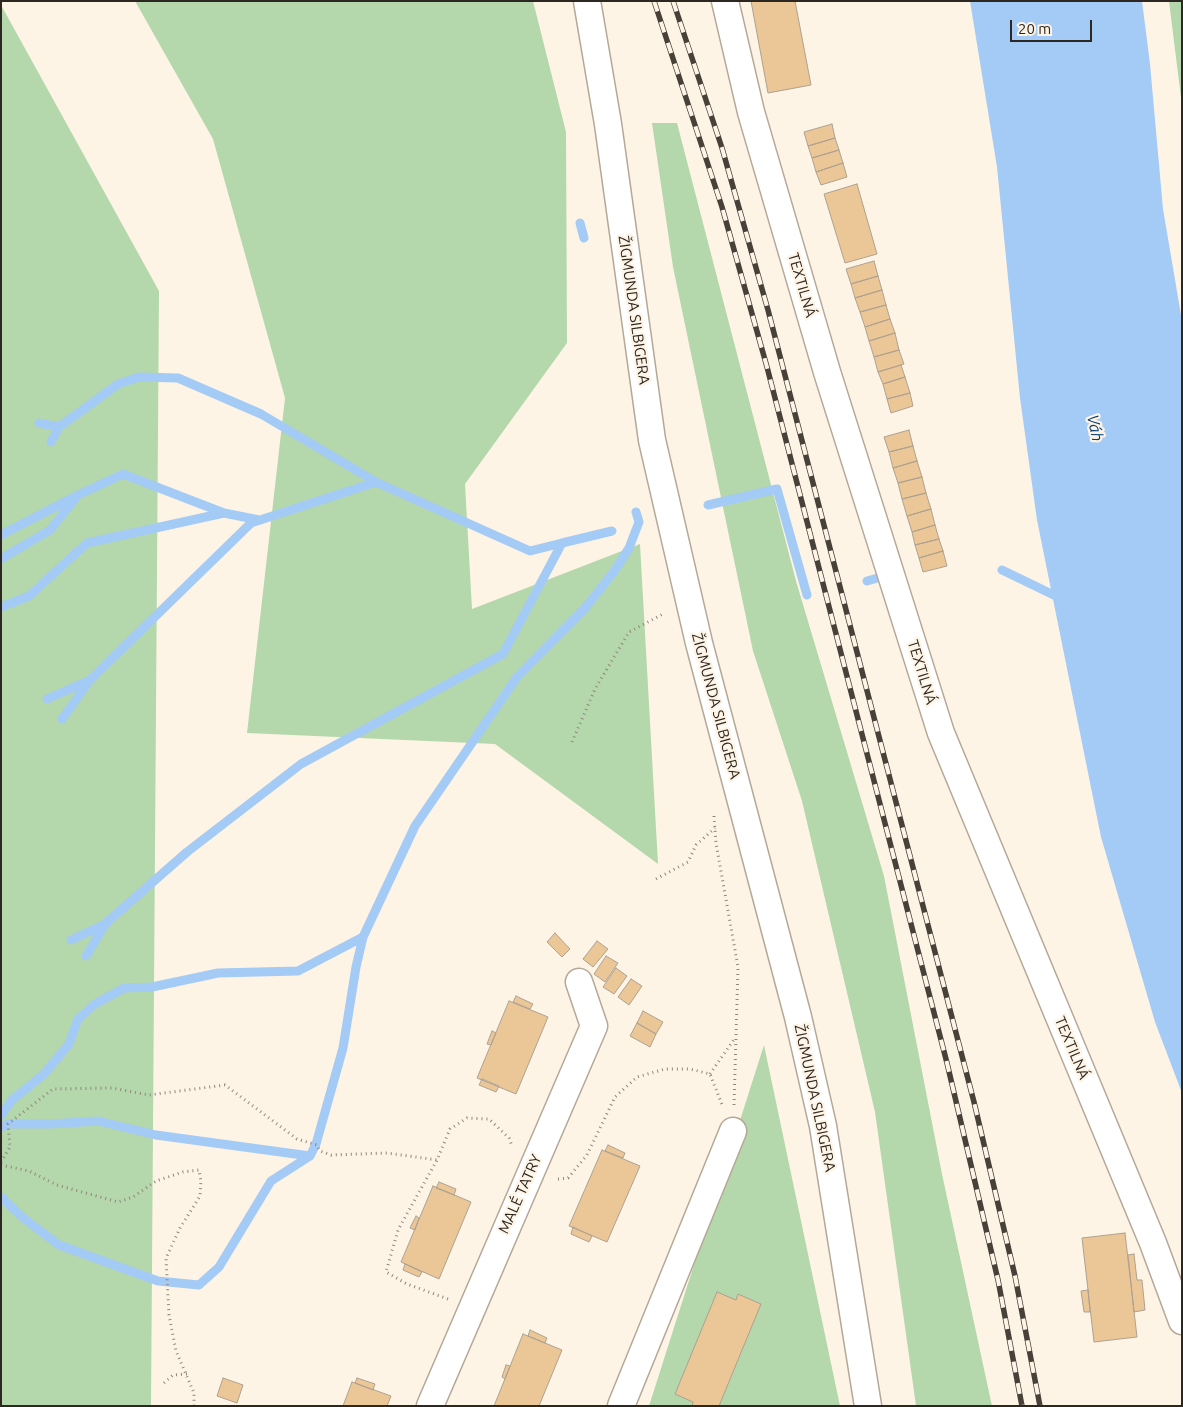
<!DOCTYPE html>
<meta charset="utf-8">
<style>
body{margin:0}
#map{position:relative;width:1183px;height:1407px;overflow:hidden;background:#fef4e6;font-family:Ubuntu,sans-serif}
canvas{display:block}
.frame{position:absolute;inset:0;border:2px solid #2c2721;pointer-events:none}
.scale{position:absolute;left:1010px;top:20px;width:82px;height:22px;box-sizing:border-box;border:2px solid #2c2721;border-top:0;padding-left:6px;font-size:15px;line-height:18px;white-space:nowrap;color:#2c2721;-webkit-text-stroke:4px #fef4e6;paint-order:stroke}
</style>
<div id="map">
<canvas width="1183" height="1407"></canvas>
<div class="frame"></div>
<div class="scale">20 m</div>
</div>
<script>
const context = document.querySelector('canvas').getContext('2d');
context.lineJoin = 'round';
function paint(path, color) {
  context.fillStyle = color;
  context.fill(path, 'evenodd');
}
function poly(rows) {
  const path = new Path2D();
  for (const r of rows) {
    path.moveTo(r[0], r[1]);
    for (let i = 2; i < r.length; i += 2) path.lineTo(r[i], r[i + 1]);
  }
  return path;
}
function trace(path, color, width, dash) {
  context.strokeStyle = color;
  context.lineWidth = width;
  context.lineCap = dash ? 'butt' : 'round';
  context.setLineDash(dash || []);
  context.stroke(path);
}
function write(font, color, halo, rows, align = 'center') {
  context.font = font + ' Ubuntu,sans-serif';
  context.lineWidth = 4.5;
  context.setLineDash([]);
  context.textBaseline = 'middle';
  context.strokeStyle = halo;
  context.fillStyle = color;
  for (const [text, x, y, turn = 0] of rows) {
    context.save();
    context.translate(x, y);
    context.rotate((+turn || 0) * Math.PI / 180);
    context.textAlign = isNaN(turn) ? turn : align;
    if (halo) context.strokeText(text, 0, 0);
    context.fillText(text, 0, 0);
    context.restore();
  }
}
paint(poly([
 [135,1,533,1,566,132,567,343,465,484,472,609,640,544,658,864,495,744,247,733,285,398,213,139],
 [1169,1,1182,1,1182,106],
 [1,5,159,291,151,1406,1,1406],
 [652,123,677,123,796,581,884,876,942,1174,992,1406,916,1406,875,1112,802,801,753,651,673,267],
 [764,1045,840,1406,649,1406]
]), '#b5d7ac');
paint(poly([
 [970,1,1142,1,1150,64,1163,209,1182,321,1182,1093,1155,1022,1101,837,1037,520,1020,398,997,167]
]), '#a4caf6');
trace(poly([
 [580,223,584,238],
 [39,423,59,427],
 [51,442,59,427,118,384,139,377,178,378,261,414,376,482],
 [708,505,777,489,807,595],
 [1,535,74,497],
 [1,559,50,530,78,495,123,474,224,513],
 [1002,570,1062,599],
 [867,581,881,577],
 [1,607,29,596,87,543,224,513,259,520],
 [47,699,90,680],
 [62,719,90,680,251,523,376,482,530,551,562,543],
 [71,940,105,924],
 [86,956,106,923,187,852,301,764,503,654,562,543,612,531],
 [1,1115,12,1100,44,1074,69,1044,78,1019,95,1004,124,988,152,987,218,973,298,971,363,937],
 [1,1127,8,1124,51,1124,98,1121,156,1135,310,1156,316,1144,343,1048,356,967,363,937,415,826,517,677,586,607,615,570,629,548,639,522,636,512],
 [1,1197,22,1217,59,1245,158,1281,199,1285,219,1267,271,1181,310,1156]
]), '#a4caf6', 9);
const building = poly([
 [751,1,795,1,811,85,768,93,751,1],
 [832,124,835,138,808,146,804,132,832,124],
 [835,138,839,150,812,158,808,146,835,138],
 [839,150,843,163,816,172,812,158,839,150],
 [843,163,847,177,821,185,816,172,843,163],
 [857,184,877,254,845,263,824,194,857,184],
 [874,261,878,276,851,284,846,269,874,261],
 [878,276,882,290,855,298,851,284,878,276],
 [882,290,886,305,860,312,855,298,882,290],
 [886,305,890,319,865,327,860,312,886,305],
 [890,319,895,333,869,341,865,327,890,319],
 [895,333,899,350,874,357,869,341,895,333],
 [899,350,904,364,878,372,874,357,899,350],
 [901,365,905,377,883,384,878,372,901,365],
 [905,377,910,393,887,399,883,384,905,377],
 [910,393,913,406,891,413,887,399,910,393],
 [909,430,913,446,889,452,884,437,909,430],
 [913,446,917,461,893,468,889,452,913,446],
 [917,461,922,477,898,483,893,468,917,461],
 [922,477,926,493,902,499,898,483,922,477],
 [926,493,931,509,907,516,902,499,926,493],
 [931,509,935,525,912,532,907,516,931,509],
 [935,525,939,539,915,545,912,532,935,525],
 [939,539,943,551,919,558,915,545,939,539],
 [943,551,947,566,923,572,919,558,943,551],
 [555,933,570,949,562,957,547,942,555,933],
 [597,941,608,949,593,967,583,959,597,941],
 [606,956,618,963,605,982,594,974,606,956],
 [616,968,627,976,614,994,603,987,616,968],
 [631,979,642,986,629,1005,618,997,631,979],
 [516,996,533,1004,530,1009,513,1002,516,996],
 [509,1001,548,1017,516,1094,477,1078,509,1001],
 [643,1011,663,1022,656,1034,637,1023,643,1011],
 [637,1023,656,1034,650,1047,630,1036,637,1023],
 [492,1031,496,1033,491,1045,487,1044,492,1031],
 [482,1079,499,1086,496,1092,479,1085,482,1079],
 [608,1145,625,1153,623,1158,605,1151,608,1145],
 [602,1150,640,1166,607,1242,569,1226,602,1150],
 [439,1182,456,1189,454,1195,436,1188,439,1182],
 [433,1186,471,1202,439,1279,401,1262,433,1186],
 [416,1216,419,1218,415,1230,410,1228,416,1216],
 [573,1227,592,1236,589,1242,571,1234,573,1227],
 [1125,1233,1137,1337,1094,1342,1082,1238,1125,1233],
 [1134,1254,1137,1280,1142,1280,1145,1310,1134,1312,1128,1255,1134,1254],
 [405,1264,422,1272,419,1277,403,1270,405,1264],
 [1088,1290,1090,1312,1084,1312,1081,1291,1088,1290],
 [717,1292,736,1300,738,1294,761,1304,719,1406,692,1406,693,1402,675,1394,717,1292],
 [530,1330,547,1338,545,1343,528,1336,530,1330],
 [523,1334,562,1350,539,1406,494,1406,523,1334],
 [506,1365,510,1366,505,1379,502,1377,506,1365],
 [223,1378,243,1385,237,1403,217,1396,223,1378],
 [357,1378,375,1384,373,1390,355,1383,357,1378],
 [352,1382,391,1396,387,1406,343,1406,352,1382]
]);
paint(building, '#ebc697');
trace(building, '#ada191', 1);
const minor = poly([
 [587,1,608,124,652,440,699,643,798,1017,823,1126,868,1406],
 [725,1,751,112,827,372,941,733,1153,1243,1182,1321],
 [430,1406,594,1026,579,982],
 [621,1406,733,1131]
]);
trace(minor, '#b4a898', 29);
trace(poly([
 [572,742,595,689,629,632,665,613],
 [714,816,716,843,738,967,734,1105],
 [656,879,688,862,696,845,715,828],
 [710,1074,735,1038],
 [1,1162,10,1147,8,1124,53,1089,112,1088,149,1095,225,1085,297,1139,317,1145,320,1151,331,1155,387,1153,437,1160],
 [1,1165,29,1171,57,1185,118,1202,133,1197,156,1181,183,1172,199,1170,201,1181,200,1196,180,1228,166,1258,169,1315,176,1351,194,1393,194,1406],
 [558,1179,568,1178,587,1155,615,1097,637,1077,665,1069,690,1069,710,1074,723,1107],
 [448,1299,407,1284,386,1272,398,1230,437,1160,450,1129,467,1118,489,1119,509,1138,512,1146],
 [164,1383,173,1375,187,1374]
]), '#8f877d', 3, [1, 4]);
trace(minor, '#fff', 26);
const rail = poly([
 [654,1,722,207,767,367,947,1063,998,1280,1022,1406],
 [673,1,722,148,768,310,974,1102,1015,1276,1040,1406]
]);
trace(rail, '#47413a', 5.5);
trace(rail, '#fef4e6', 4, [11]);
write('15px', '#2c2721', '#fef4e6', [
 ["TEXTILNÁ",802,285,74],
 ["ŽIGMUNDA SILBIGERA",634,310,82],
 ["TEXTILNÁ",922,672,73],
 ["ŽIGMUNDA SILBIGERA",716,706,75],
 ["TEXTILNÁ",1072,1048,67],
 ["ŽIGMUNDA SILBIGERA",815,1098,78],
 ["MALÉ TATRY",520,1194,-66]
]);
write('italic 16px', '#053e72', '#fef4e6', [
 ["Váh",1095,428,78]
]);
</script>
